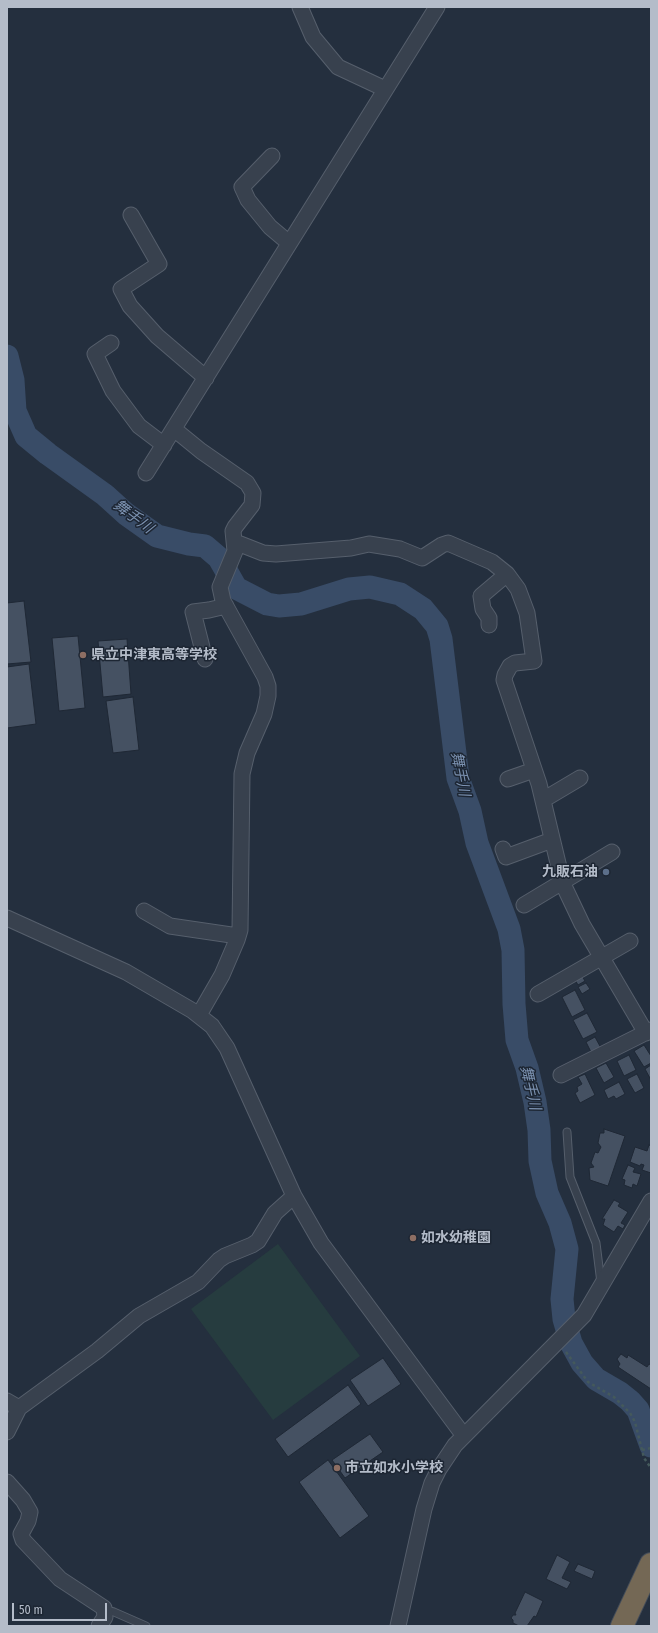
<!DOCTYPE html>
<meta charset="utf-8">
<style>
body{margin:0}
#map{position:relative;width:658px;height:1633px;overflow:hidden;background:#242f3e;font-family:"Fira Sans Condensed",sans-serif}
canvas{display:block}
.frame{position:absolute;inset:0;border:8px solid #b4bcc9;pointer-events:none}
.scale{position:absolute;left:12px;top:1603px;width:95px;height:18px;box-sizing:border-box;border:2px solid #b4bcc9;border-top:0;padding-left:5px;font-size:12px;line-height:14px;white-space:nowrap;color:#b4bcc9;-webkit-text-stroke:3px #1d2633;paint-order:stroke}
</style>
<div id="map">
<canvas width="658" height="1633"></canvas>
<div class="frame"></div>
<div class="scale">50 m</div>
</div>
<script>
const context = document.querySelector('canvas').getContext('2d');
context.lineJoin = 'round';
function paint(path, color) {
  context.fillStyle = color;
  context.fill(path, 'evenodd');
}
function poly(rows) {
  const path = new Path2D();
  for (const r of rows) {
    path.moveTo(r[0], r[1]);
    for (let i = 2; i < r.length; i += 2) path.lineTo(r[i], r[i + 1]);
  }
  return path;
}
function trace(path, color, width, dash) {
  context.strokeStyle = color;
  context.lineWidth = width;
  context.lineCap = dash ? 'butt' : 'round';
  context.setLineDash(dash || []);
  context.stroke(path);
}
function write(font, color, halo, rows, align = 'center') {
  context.font = font + ' "Fira Sans Condensed","Noto Sans JP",sans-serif';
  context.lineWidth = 3;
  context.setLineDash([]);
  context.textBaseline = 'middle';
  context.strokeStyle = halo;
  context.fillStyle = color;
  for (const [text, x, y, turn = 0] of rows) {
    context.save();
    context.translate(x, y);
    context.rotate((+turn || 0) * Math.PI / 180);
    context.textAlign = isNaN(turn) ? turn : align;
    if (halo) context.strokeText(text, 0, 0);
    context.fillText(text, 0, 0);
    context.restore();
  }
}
paint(poly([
 [278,1244,360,1356,273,1420,191,1309]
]), '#263c3f');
trace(poly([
 [7,356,13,380,15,411,26,436,48,454,105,495,126,514,157,536,189,544,205,546,219,558,236,588,267,604,279,606,301,604,349,589,370,587,400,594,423,609,437,626,441,639,458,778,470,811,477,843,509,929,513,950,514,1004,517,1040,527,1068,535,1102,539,1130,540,1161,547,1193,560,1223,567,1249,562,1299,564,1319,571,1343,582,1363,596,1379,620,1393,630,1401,638,1410,651,1446]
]), '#394c67', 23);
const building = poly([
 [24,601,31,662,7,664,7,603,24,601],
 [78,636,85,708,59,711,52,638,78,636],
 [127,639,131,694,103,697,98,641,127,639],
 [29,664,36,724,7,728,7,667,29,664],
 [133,697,139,750,113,753,106,701,133,697],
 [581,974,585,981,578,985,574,978,581,974],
 [586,983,590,989,582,994,578,987,586,983],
 [575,990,585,1010,572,1017,562,997,575,990],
 [587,1013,597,1032,583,1039,573,1020,587,1013],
 [595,1037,601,1048,592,1054,586,1042,595,1037],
 [644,1045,651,1056,651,1063,644,1067,634,1051,644,1045],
 [629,1055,636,1070,624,1076,617,1061,629,1055],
 [606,1063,614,1077,604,1083,596,1068,606,1063],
 [651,1065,651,1080,645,1069,651,1065],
 [585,1074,595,1095,580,1103,575,1093,578,1091,577,1087,582,1084,578,1077,585,1074],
 [637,1074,644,1088,635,1093,627,1079,637,1074],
 [619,1082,625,1094,616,1099,614,1096,608,1099,604,1090,619,1082],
 [604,1129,625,1136,608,1186,590,1180,589,1168,594,1167,591,1163,595,1152,598,1153,601,1147,598,1143,600,1133,604,1133,604,1129],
 [649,1145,651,1146,651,1173,642,1170,644,1165,641,1164,640,1166,630,1162,635,1147,647,1151,649,1145],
 [628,1165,635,1168,633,1172,641,1174,637,1186,633,1184,632,1188,624,1185,625,1180,622,1179,628,1165],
 [614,1200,620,1203,618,1206,628,1212,621,1223,625,1225,623,1229,618,1226,614,1232,603,1225,605,1219,602,1219,614,1200],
 [621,1354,627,1358,628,1355,647,1367,649,1364,651,1365,651,1389,618,1367,620,1364,617,1359,621,1354],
 [383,1358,401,1384,368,1406,350,1380,383,1358],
 [348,1385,361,1404,288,1457,275,1439,348,1385],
 [370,1434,383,1452,345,1478,332,1460,370,1434],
 [328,1460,369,1516,340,1538,299,1482,328,1460],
 [557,1555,570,1562,562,1578,571,1582,567,1589,546,1579,557,1555],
 [578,1564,595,1571,592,1579,574,1571,578,1564],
 [525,1592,543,1601,536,1617,534,1616,527,1626,519,1626,513,1623,513,1620,511,1618,513,1615,516,1615,515,1613,525,1592]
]);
paint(building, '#455162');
trace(building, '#1f2835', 1);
const lane = poly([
 [567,1132,570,1177,596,1243,601,1283],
 [105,1610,114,1612,146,1626]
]);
const street = poly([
 [300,7,313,37,338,67,385,89],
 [272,156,242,187,248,200,270,227,289,243],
 [131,215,159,264,121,289,130,306,157,336,206,378],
 [111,343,95,354,113,391,139,426,164,445],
 [174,429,201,451,247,483,253,493,252,505,235,527,233,531,235,551,220,587,223,601,265,677,268,686,268,696,264,714,247,753,242,774,240,930,237,940,222,975,199,1015],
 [146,473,437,7],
 [235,542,263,553,276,554,351,548,369,544,400,549,422,558,442,545,448,543,492,562,507,574,518,589,527,613,534,661,515,663,510,666,505,675,504,680,539,784,563,884,582,924,646,1033],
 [489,625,489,618,483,609,481,596,507,574],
 [205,659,193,612,209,610,226,606],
 [508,779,534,770],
 [543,800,580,778],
 [503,849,506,857,552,840],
 [524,905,612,852],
 [144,911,170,926,238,936],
 [7,918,126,972,193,1011,212,1026,227,1048,294,1196,321,1243,464,1436],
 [538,994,630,941],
 [561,1075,651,1030],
 [7,1401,19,1408,97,1351,139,1316,198,1282,219,1260,225,1256,252,1245,258,1241,275,1213,294,1196],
 [7,1432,19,1408],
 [7,1482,23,1500,30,1512,28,1521,21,1534,23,1540,60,1579,104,1608,105,1617,99,1626],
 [398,1626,424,1509,432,1483,439,1469,455,1445,584,1315,651,1201]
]);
const highway = poly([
 [622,1626,651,1564]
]);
trace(lane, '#565f6c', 9);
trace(street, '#565f6c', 17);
trace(highway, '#434c59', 24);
trace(poly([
 [566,1352,588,1382,614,1397,630,1413,635,1422,644,1458,651,1468],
 [642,1450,651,1448]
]), '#44595c', 2.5, [3, 3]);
trace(lane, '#38414e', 7);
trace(street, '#38414e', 15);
trace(highway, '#746855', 22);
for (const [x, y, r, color] of [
 [83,655,4,"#8d6e63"],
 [606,872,4,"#5c6f8a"],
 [413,1238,4,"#8d6e63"],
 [337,1468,4,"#8d6e63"]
]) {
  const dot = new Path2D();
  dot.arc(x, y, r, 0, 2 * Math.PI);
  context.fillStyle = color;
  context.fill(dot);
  trace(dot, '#1d2633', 1.5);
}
write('bold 14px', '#b4bcc9', '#1d2633', [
 ["県立中津東高等学校",91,655],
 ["九販石油",598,872,"right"],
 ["如水幼稚園",421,1238],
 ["市立如水小学校",345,1468]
], 'left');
write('italic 15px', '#7c92b1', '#1d2633', [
 ["舞手川",133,517,37],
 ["舞手川",460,774,79],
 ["舞手川",530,1088,77]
]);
</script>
